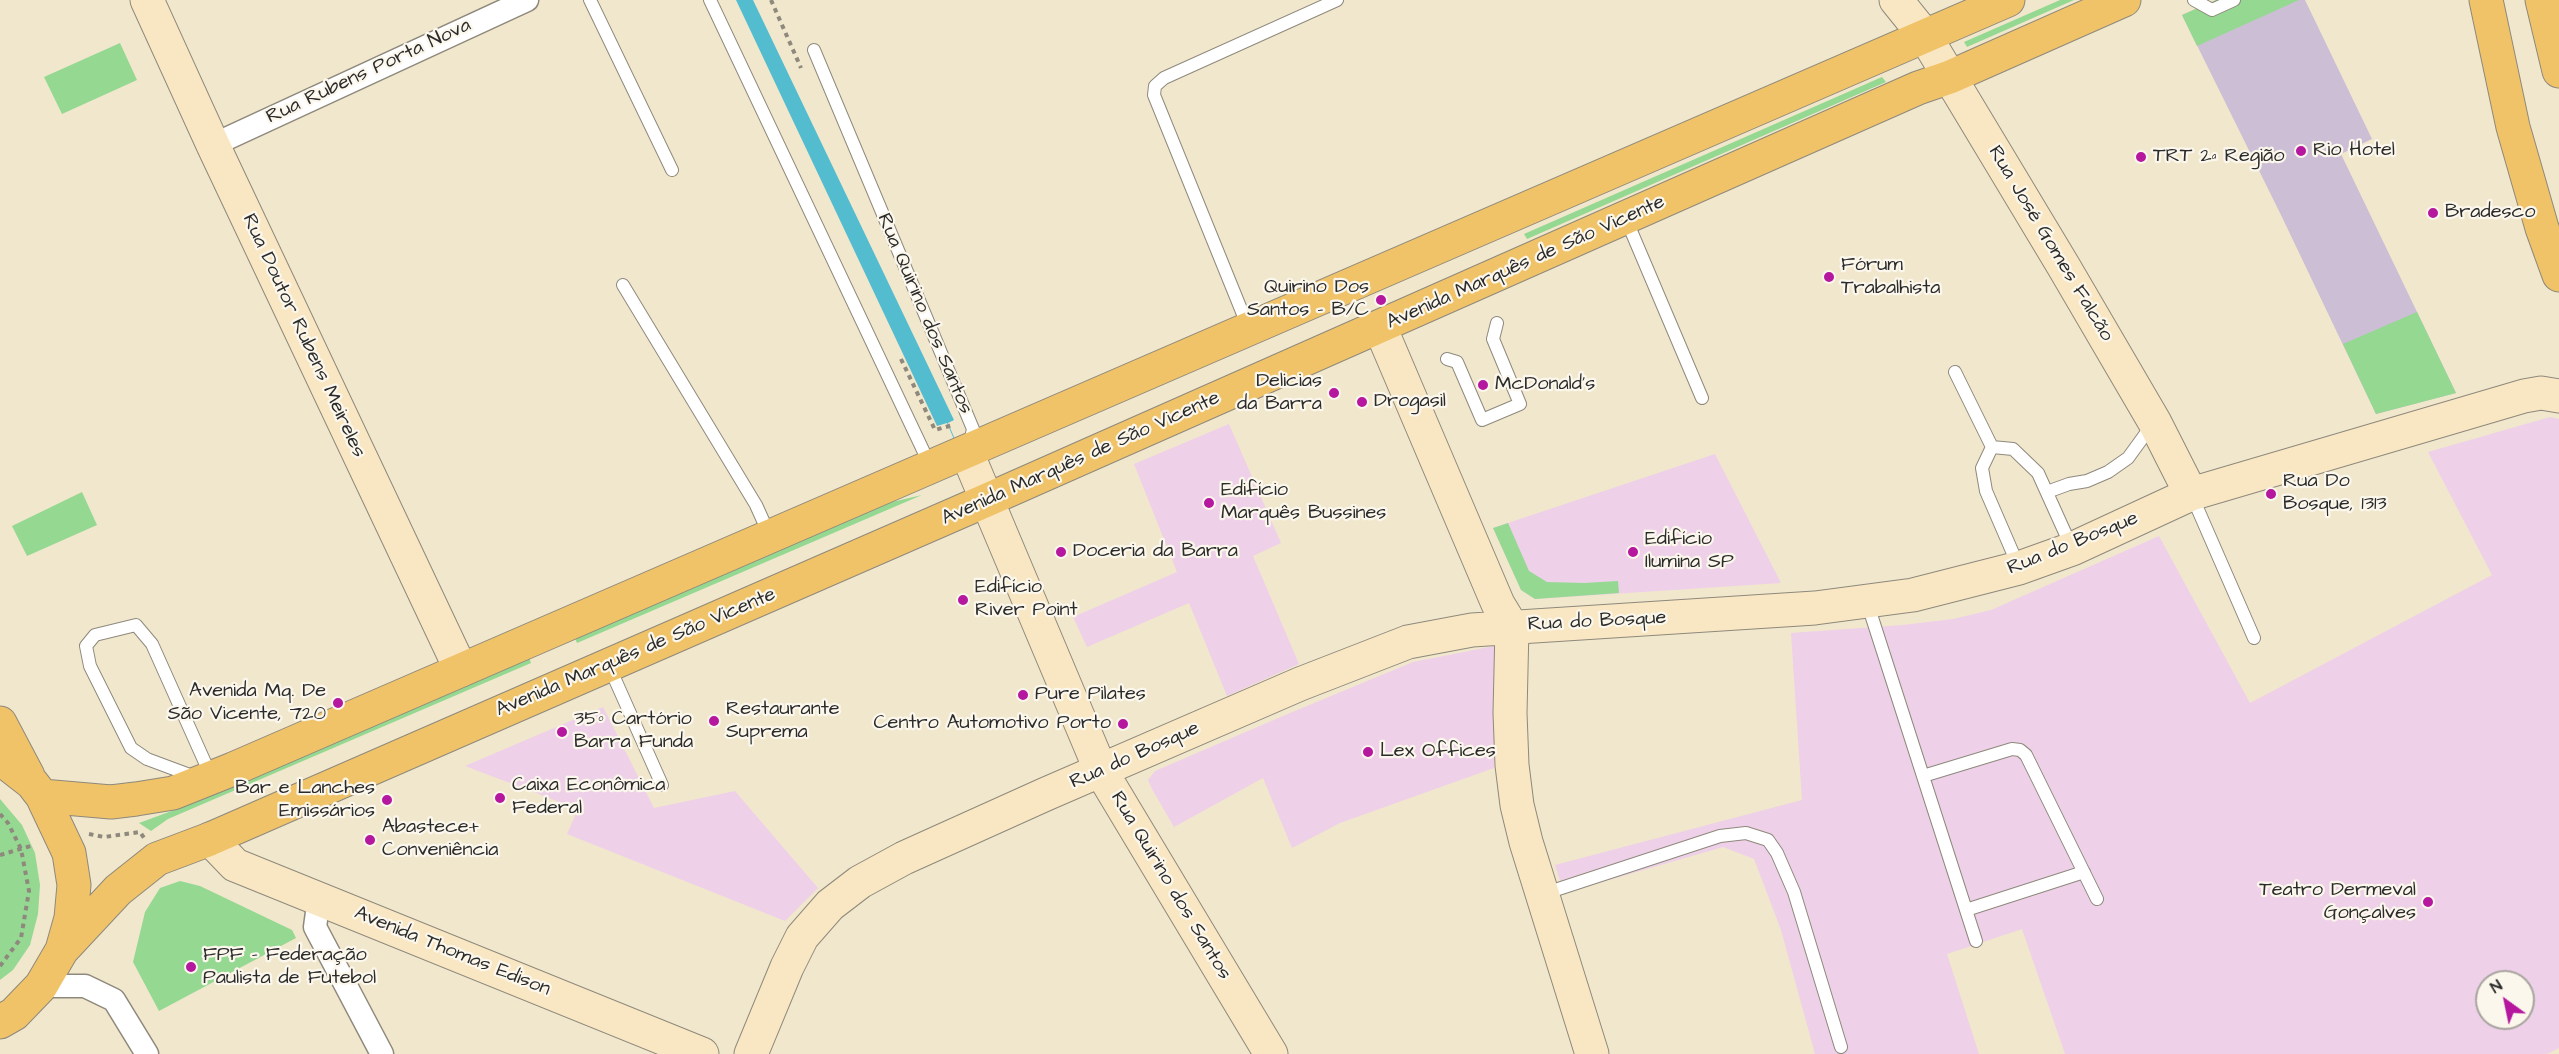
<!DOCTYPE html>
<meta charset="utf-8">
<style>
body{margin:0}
#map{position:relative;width:2559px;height:1054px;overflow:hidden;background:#f1e7cd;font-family:"Architects Daughter",sans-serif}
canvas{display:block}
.north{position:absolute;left:2475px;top:970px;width:60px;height:60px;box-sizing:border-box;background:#fbf7ec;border:2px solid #a8a59f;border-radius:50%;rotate:327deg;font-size:16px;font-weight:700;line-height:24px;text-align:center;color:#2b2b2b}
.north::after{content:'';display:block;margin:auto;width:21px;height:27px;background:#b5179e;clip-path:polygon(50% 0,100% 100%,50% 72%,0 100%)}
</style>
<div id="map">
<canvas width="2559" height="1054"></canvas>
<div class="north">N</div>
</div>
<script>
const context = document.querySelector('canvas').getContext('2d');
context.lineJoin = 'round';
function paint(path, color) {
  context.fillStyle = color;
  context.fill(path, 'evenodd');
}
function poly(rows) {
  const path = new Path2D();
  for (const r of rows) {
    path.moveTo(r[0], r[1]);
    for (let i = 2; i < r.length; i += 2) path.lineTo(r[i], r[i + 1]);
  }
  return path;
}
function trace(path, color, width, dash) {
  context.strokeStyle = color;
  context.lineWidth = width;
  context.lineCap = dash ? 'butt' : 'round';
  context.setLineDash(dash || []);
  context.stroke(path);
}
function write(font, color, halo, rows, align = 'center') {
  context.font = font + ' "Architects Daughter",sans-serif';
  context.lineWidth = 4.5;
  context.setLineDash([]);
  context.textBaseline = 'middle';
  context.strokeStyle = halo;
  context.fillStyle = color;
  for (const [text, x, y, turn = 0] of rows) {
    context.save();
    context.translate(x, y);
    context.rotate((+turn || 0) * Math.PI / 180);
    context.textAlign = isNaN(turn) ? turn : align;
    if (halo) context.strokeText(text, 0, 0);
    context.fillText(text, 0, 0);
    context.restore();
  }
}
paint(poly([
 [2550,417,2559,419,2559,1048,2547,1054,2065,1054,2022,929,1947,954,1979,1054,1815,1054,1781,930,1754,859,1723,847,1564,893,1555,865,1802,800,1791,633,1903,625,1953,619,1991,610,2159,536,2250,703,2492,575,2428,452],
 [2487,982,2523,982,2523,1018,2487,1018],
 [1229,424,1281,543,1253,556,1299,664,1227,696,1189,603,1087,647,1073,617,1177,572,1134,464],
 [1715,454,1781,583,1535,599,1521,590,1493,528],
 [1494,646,1498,648,1494,768,1340,823,1292,848,1263,778,1174,827,1152,789,1148,780,1155,771,1290,713,1413,662],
 [603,707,654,808,735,791,818,888,785,921,567,834,578,809,465,766]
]), '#eed0e8');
paint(poly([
 [2216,0,2305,0,2372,139,2341,154,2456,393,2376,414,2281,215,2182,15]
]), '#ccbed4');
paint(poly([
 [2060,0,2074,0,1967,47,1964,42],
 [2216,0,2299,0,2197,46,2182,15],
 [120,43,137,80,62,114,44,77],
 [1882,77,1886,82,1527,239,1524,234],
 [2417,312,2456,393,2376,414,2343,344],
 [82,492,97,525,27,556,12,526],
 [922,495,577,643,575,638,892,502],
 [1508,523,1529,571,1547,582,1584,583,1618,581,1619,593,1535,599,1521,590,1493,528],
 [529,657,531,663,168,819,151,831,139,823,177,809,322,748],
 [0,799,22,825,35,853,40,885,38,914,30,945,13,970,0,980],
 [180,881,200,886,292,930,296,938,159,1011,133,962,145,912,160,888]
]), '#94d891');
paint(poly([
 [736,0,753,0,954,420,948,423,1095,767,947,423,937,426]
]), '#53bccf');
const lane = poly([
 [590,0,672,170],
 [710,0,930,465],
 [2194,0,2212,10,2234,0],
 [814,50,973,429,969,446],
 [1626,219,1702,398],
 [623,285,756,505,770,536],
 [1249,329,1154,95,1155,86,1164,78,1337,0],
 [1447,359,1457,362,1482,420,1520,404,1493,339,1497,323],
 [1955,372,1992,447],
 [1992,447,2013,449,2038,473,2071,546],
 [1992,447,1982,468,1986,491,2018,565],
 [2047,492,2069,484,2087,481,2108,472,2128,458,2152,425],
 [2192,496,2254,638],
 [1867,602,1976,941],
 [609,666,662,785],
 [1923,776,2012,749,2020,750,2026,755,2097,899],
 [198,778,147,759,131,748,90,666,86,646,95,635,136,625,152,644,211,776],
 [1543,894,1720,836,1746,833,1768,840,1777,853,1794,892,1841,1047],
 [1966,910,2084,872]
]);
const street = poly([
 [213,145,527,0],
 [319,898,315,927,382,1054],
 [41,986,85,986,114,1000,147,1054]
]);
const secondary = poly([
 [147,0,213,145,461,670],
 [1896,0,1925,36,2064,267,2154,421,2191,494],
 [1380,327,1498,604,1512,627,1510,713,1512,765,1517,805,1526,842,1592,1054],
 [967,453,1101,771,1271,1054],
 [210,839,235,865,702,1054],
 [751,1054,787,967,802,937,830,905,860,882,904,858,1046,794,1300,684,1408,642,1472,630,1815,608,1913,595,2019,568,2072,549,2191,494,2524,396,2541,393,2559,396]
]);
const primary = poly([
 [2486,0,2513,127,2542,228,2559,275],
 [2542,0,2559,71],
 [0,723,28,776],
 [0,758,32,783,42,796,69,853,74,885,71,918,62,950,41,986,14,1014,0,1022],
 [42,796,111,802,136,799,173,793,233,769,2008,0],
 [62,950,118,890,157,859,210,839,987,500,1918,88,1950,77,2124,0]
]);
trace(lane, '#8e897c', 14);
trace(street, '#8e897c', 25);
trace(secondary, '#8e897c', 35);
trace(primary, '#8e897c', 35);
trace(poly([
 [771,0,801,68],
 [901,359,935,430,953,425],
 [0,814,8,823,21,849,29,891,21,938,0,966],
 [89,834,104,837,140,832,144,838],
 [0,855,34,845]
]), '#8e897c', 4, [4.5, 4.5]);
trace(lane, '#fff', 12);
trace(street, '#fff', 22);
trace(secondary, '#f9e7c3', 33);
trace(primary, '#f0c369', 33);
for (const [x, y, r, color] of [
 [2301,151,6,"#b5179e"],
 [2141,157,6,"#b5179e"],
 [2433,213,6,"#b5179e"],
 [1829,277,6,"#b5179e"],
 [1381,300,6,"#b5179e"],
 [1483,385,6,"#b5179e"],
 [1334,393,6,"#b5179e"],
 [1362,402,6,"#b5179e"],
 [2271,494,6,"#b5179e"],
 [1209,503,6,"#b5179e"],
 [1061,552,6,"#b5179e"],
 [1633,552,6,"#b5179e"],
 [963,600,6,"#b5179e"],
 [1023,695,6,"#b5179e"],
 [338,703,6,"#b5179e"],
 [714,721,6,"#b5179e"],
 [1123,724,6,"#b5179e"],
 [562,732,6,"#b5179e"],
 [1368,752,6,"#b5179e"],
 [500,798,6,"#b5179e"],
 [387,800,6,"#b5179e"],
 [370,840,6,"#b5179e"],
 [2428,902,6,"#b5179e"],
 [191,967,6,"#b5179e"]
]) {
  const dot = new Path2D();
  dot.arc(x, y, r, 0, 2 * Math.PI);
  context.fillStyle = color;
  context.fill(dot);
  trace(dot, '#fbf7ec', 2);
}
write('20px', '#2b2b2b', '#fbf7ec', [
 ["Rua Rubens Porta Nova",369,72,-25],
 ["Rua José Gomes Falcão",2050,244,59],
 ["Avenida Marquês de São Vicente",1526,263,-24],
 ["Rua Quirino dos Santos",924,314,67],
 ["Rua Doutor Rubens Meireles",303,336,65],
 ["Avenida Marquês de São Vicente",1081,459,-24],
 ["Rua do Bosque",2073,544,-22],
 ["Rua do Bosque",1597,622,-3],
 ["Avenida Marquês de São Vicente",636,653,-23],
 ["Rua do Bosque",1135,756,-24],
 ["Rua Quirino dos Santos",1170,886,59],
 ["Avenida Thomas Edison",452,952,22]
]);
write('20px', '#2b2b2b', '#fbf7ec', [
 ["Rio Hotel",2313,151],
 ["TRT 2ª Região",2153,157],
 ["Bradesco",2445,213],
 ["Fórum",1841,266],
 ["Trabalhista",1841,289],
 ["Quirino Dos",1369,288,"right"],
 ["Santos - B/C",1369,311,"right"],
 ["Delicias",1322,382,"right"],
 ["da Barra",1322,405,"right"],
 ["McDonald's",1495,385],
 ["Drogasil",1374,402],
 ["Rua Do",2283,482],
 ["Bosque, 1313",2283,505],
 ["Edifício",1221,491],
 ["Marquês Bussines",1221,514],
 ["Edifício",1645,540],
 ["Ilumina SP",1645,563],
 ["Doceria da Barra",1073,552],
 ["Edifício",975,588],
 ["River Point",975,611],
 ["Avenida Mq. De",326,692,"right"],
 ["São Vicente, 720",326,715,"right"],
 ["Pure Pilates",1035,695],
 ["Restaurante",726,710],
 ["Suprema",726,733],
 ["35º Cartório",574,720],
 ["Barra Funda",574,743],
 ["Centro Automotivo Porto",1111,724,"right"],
 ["Lex Offices",1380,752],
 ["Caixa Econômica",512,786],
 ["Federal",512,809],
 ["Bar e Lanches",375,789,"right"],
 ["Emissários",375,812,"right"],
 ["Abastece+",382,828],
 ["Conveniência",382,851],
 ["Teatro Dermeval",2416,891,"right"],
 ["Gonçalves",2416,914,"right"],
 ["FPF - Federação",203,956],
 ["Paulista de Futebol",203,979]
], 'left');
</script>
